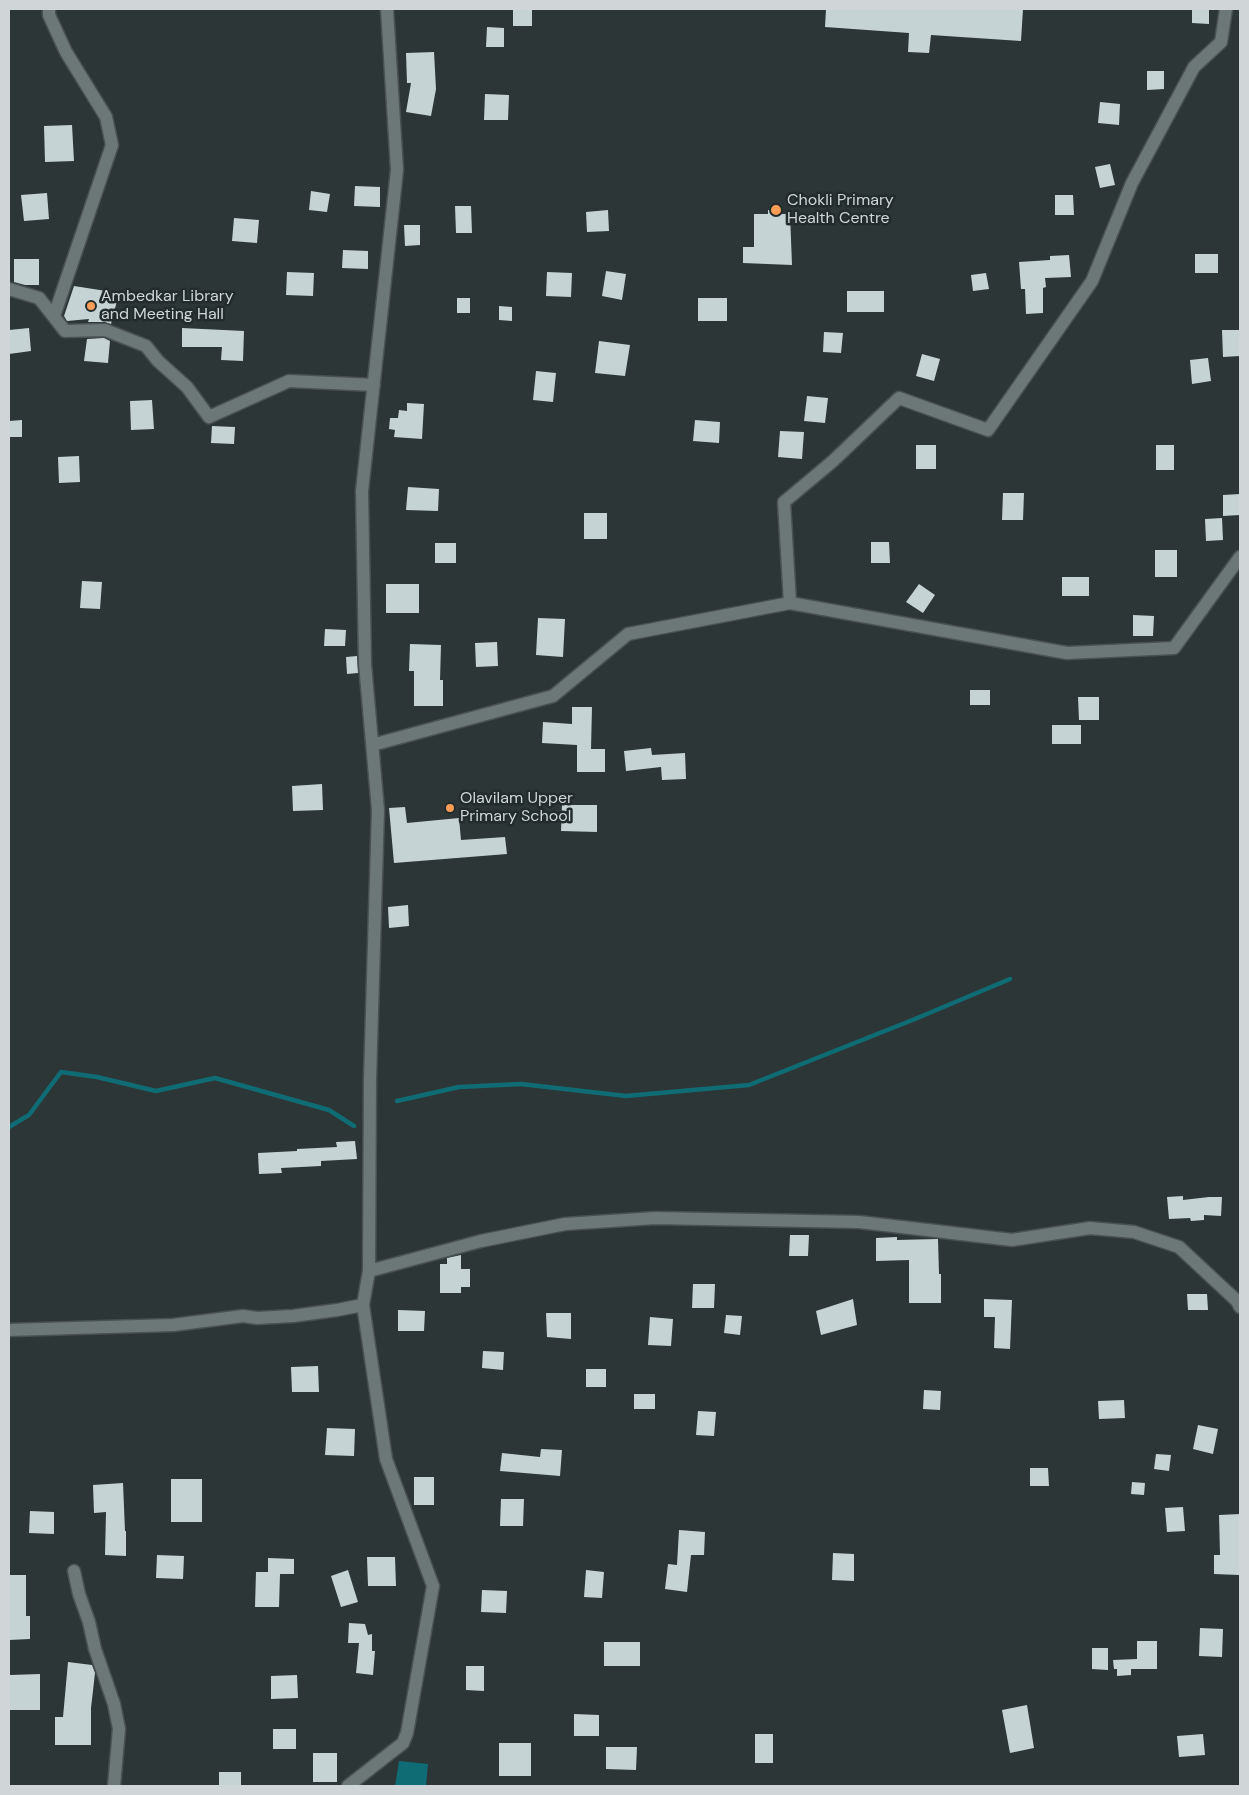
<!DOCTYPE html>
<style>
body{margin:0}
#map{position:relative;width:1249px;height:1795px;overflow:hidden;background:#2c3637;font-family:"DM Sans",sans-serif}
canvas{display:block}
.frame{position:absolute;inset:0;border:10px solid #d0d6d7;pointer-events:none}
</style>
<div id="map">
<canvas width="1249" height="1795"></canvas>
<div class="frame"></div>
</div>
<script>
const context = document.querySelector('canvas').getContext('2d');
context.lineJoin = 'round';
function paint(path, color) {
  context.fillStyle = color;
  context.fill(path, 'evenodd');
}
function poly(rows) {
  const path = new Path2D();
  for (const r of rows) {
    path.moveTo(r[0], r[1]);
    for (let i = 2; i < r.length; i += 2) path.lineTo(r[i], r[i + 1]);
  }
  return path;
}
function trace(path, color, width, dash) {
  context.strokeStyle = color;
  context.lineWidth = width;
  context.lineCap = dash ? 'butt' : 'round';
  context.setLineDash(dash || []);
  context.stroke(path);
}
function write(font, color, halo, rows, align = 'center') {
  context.font = font + ' "DM Sans",sans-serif';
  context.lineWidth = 5;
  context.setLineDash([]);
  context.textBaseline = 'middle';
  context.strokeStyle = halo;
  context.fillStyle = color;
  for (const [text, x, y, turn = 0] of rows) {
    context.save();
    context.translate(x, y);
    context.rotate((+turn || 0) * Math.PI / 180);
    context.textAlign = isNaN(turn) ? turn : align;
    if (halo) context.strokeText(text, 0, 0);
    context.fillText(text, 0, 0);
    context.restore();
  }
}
paint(poly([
 [399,1761,428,1764,426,1786,395,1786]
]), '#0f6c74');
trace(poly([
 [397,1101,459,1087,521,1084,626,1096,749,1085,915,1019,1010,979],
 [9,1127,29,1115,61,1072,97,1077,156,1091,215,1078,329,1110,354,1126]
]), '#0f6c74', 4.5);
paint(poly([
 [513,9,532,9,532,26,513,26],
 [826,9,1023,9,1021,41,931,35,929,53,908,52,909,33,825,27],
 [1192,10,1209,10,1209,24,1192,23],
 [487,27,504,28,504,47,486,47],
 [434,52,436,89,431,116,406,112,411,83,407,83,406,53],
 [1147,71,1164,71,1164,89,1147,90],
 [485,94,509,95,508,120,484,120],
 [1100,102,1120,104,1119,125,1098,123],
 [72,125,74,161,45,162,44,126],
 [1110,164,1115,185,1100,188,1095,167],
 [355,186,380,187,380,207,354,206],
 [311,191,330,194,327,212,309,210],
 [47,193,49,219,24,221,21,195],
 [1055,195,1073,195,1074,215,1055,215],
 [455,206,471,206,472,233,456,233],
 [608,210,609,231,587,232,586,212],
 [768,210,779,210,779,214,790,214,792,265,743,263,743,247,754,247,754,214,768,214],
 [234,218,259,220,257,243,232,241],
 [404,225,420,225,420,245,405,246],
 [343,250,368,251,368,269,342,268],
 [1195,254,1218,254,1218,273,1195,273],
 [1069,255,1071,277,1045,278,1046,287,1043,288,1043,313,1026,314,1025,289,1021,289,1019,262,1050,260,1050,256],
 [14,259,39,259,39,285,25,285,14,282],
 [606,271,626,274,622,300,602,296],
 [287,272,314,273,313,296,286,295],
 [547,272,572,273,571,297,546,296],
 [986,273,989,289,973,291,971,275],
 [74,286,119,293,111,324,105,322,88,322,89,319,67,321,64,316],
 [847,291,884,291,884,312,847,312],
 [457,298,470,298,470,313,457,313],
 [698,298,727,298,727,321,698,321],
 [499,306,512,307,512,321,499,320],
 [29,328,31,351,9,354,9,330],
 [182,328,244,331,243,361,221,360,222,347,182,347],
 [1222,330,1240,330,1240,356,1223,357],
 [824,332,843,333,841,353,823,352],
 [104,338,110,341,108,363,84,361,87,339],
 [599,341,630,345,625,376,595,373],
 [922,354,940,359,934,381,916,376],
 [1208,358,1211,381,1192,384,1190,360],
 [536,371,556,373,553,402,533,400],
 [807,396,828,398,825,423,804,421],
 [152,400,154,429,131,430,130,401],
 [407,403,424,404,422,439,394,437,395,430,389,429,390,418,398,418,399,410,407,411],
 [22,420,22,437,9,437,9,421],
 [695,420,720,422,719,443,693,441],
 [212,426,235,427,234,444,211,443],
 [780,431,804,432,802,459,778,457],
 [916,445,936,445,936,469,916,469],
 [1156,445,1174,445,1174,470,1156,470],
 [79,456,80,482,59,483,58,457],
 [408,487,439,489,438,511,406,510],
 [1003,493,1024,493,1023,520,1002,520],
 [1240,494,1240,515,1223,516,1223,495],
 [584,513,607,513,607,539,584,539],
 [1222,518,1223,540,1206,541,1205,519],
 [871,542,889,542,890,563,871,563],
 [435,543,456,543,456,563,435,563],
 [1155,550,1177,550,1177,577,1155,577],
 [1062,577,1089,577,1089,596,1062,596],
 [82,581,102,582,100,609,80,608],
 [386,584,419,584,419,613,386,613],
 [919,584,935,595,923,613,906,602],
 [1133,615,1154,616,1153,636,1133,636],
 [538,618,565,619,563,657,536,655],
 [325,629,346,630,345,646,324,646],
 [497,642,498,666,476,667,475,643],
 [410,644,441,645,440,680,443,680,443,706,414,706,414,671,409,671],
 [357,656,358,673,347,674,346,657],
 [970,690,990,690,990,705,970,705],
 [1078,697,1099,697,1099,720,1079,720],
 [572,707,592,707,591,749,605,749,605,772,577,772,577,745,542,743,543,722,572,724],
 [1052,725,1081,725,1081,744,1052,744],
 [651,748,652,755,685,753,686,779,662,780,661,767,626,771,624,751],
 [322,784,323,810,293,811,292,786],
 [562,805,597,805,597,832,561,831],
 [405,807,407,823,459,818,461,840,505,837,507,854,394,863,389,808],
 [408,905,409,926,389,928,388,907],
 [355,1141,357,1159,321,1161,321,1166,281,1168,282,1173,259,1174,258,1153,297,1151,297,1149,337,1147,336,1142],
 [1183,1196,1183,1200,1209,1197,1222,1197,1221,1216,1204,1215,1204,1220,1191,1221,1190,1218,1169,1219,1167,1197],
 [790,1235,809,1235,808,1256,789,1256],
 [897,1237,897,1240,938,1239,939,1274,941,1274,941,1303,909,1303,909,1260,876,1261,876,1238],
 [461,1255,461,1269,470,1269,470,1287,461,1287,461,1293,440,1293,440,1264,447,1264,447,1258],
 [693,1284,715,1284,714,1308,692,1308],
 [1187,1294,1207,1294,1208,1310,1188,1310],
 [853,1299,857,1325,821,1335,816,1311],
 [984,1299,1012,1300,1010,1349,994,1348,995,1317,984,1317],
 [398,1310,425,1311,424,1331,398,1331],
 [546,1313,571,1313,571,1339,547,1337],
 [726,1315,742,1316,740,1335,724,1333],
 [650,1317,673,1319,671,1346,648,1345],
 [483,1351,504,1352,503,1370,482,1368],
 [318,1366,319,1392,292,1392,291,1367],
 [586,1369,606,1369,606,1387,586,1387],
 [924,1390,941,1391,940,1410,923,1409],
 [634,1394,655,1394,655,1409,634,1409],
 [1124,1400,1125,1418,1099,1419,1098,1401],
 [698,1411,716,1412,714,1436,696,1435],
 [1198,1425,1218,1429,1213,1454,1193,1449],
 [327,1428,355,1429,354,1456,325,1455],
 [541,1449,562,1450,560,1476,500,1471,502,1453,540,1457],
 [1156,1454,1171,1455,1169,1471,1154,1469],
 [1030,1468,1048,1468,1049,1486,1030,1486],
 [414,1477,434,1477,434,1505,414,1505],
 [171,1479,202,1479,202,1522,171,1522],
 [1132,1482,1145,1483,1144,1495,1131,1494],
 [123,1483,125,1531,126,1531,126,1556,105,1555,106,1512,94,1513,93,1485],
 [501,1499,524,1499,523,1526,500,1526],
 [1183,1507,1185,1531,1167,1532,1165,1508],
 [30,1511,54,1512,54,1534,29,1533],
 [1240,1514,1239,1575,1214,1574,1214,1555,1220,1555,1219,1515],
 [679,1530,705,1532,704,1555,691,1555,687,1592,665,1589,668,1564,677,1565],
 [833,1553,854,1554,854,1581,832,1580],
 [157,1555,184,1556,183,1579,156,1578],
 [367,1557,395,1557,396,1586,368,1586],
 [268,1558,294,1559,294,1574,280,1574,279,1607,255,1607,256,1572,268,1572],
 [348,1570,358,1602,341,1607,331,1576],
 [586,1570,604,1572,602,1598,584,1597],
 [9,1575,26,1575,26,1616,30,1616,30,1639,9,1640],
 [482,1590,507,1591,506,1613,481,1612],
 [349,1623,365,1624,368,1635,372,1634,372,1651,375,1651,373,1675,356,1673,359,1643,348,1643],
 [1200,1628,1223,1629,1222,1657,1199,1656],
 [1137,1641,1157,1641,1157,1669,1131,1669,1131,1675,1117,1676,1117,1669,1114,1669,1113,1660,1137,1659],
 [604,1642,640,1642,640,1666,604,1666],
 [1092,1648,1108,1648,1108,1670,1092,1669],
 [68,1662,92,1665,95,1673,91,1708,91,1745,55,1745,55,1717,63,1717],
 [466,1666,484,1666,484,1691,466,1690],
 [40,1674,40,1710,10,1710,10,1675],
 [297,1675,298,1698,271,1699,271,1676],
 [1027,1705,1034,1748,1010,1753,1002,1710],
 [574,1714,599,1715,599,1736,574,1736],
 [273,1729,296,1729,296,1749,273,1749],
 [755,1734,773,1734,773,1763,755,1763],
 [1203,1734,1205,1755,1179,1757,1177,1736],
 [499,1743,531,1743,531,1776,499,1776],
 [606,1747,637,1747,636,1770,606,1769],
 [313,1753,337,1753,337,1782,313,1782],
 [219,1772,241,1772,241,1786,219,1786]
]), '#c6d3d4');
const minor = poly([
 [49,9,49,15,66,52,106,117,112,145,54,316],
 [9,289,39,298,65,331,105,330,146,346,158,361,187,387,209,417,289,381,374,385],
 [790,603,784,502,833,461,899,398,988,430,1092,281,1132,183,1194,67,1221,42,1226,9],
 [372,745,553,696,628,634,790,603,1067,653,1174,648,1240,557],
 [369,1271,370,1079,378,810,365,664,362,491,397,170,387,9],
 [9,1330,173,1325,243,1316,257,1318,293,1316,337,1310,363,1305,369,1271,481,1241,565,1224,655,1218,859,1222,1012,1240,1090,1228,1134,1232,1179,1247,1237,1301,1240,1307],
 [74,1571,79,1594,89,1622,95,1649,114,1704,119,1729,114,1786],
 [348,1786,403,1743,407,1733,433,1586,386,1459,363,1305]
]);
trace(minor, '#495152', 15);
trace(minor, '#6c7778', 12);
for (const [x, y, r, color] of [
 [776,210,6,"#fe9c58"],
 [91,306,5,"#fe9c58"],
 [450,808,5,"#fe9c58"]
]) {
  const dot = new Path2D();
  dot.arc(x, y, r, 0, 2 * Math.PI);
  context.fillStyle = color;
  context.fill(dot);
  trace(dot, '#222c2d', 2);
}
write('16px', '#d0d6d7', '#222c2d', [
 ["Chokli Primary",787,201],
 ["Health Centre",787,219],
 ["Ambedkar Library",101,297],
 ["and Meeting Hall",101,315],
 ["Olavilam Upper",460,799],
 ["Primary School",460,817]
], 'left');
</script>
